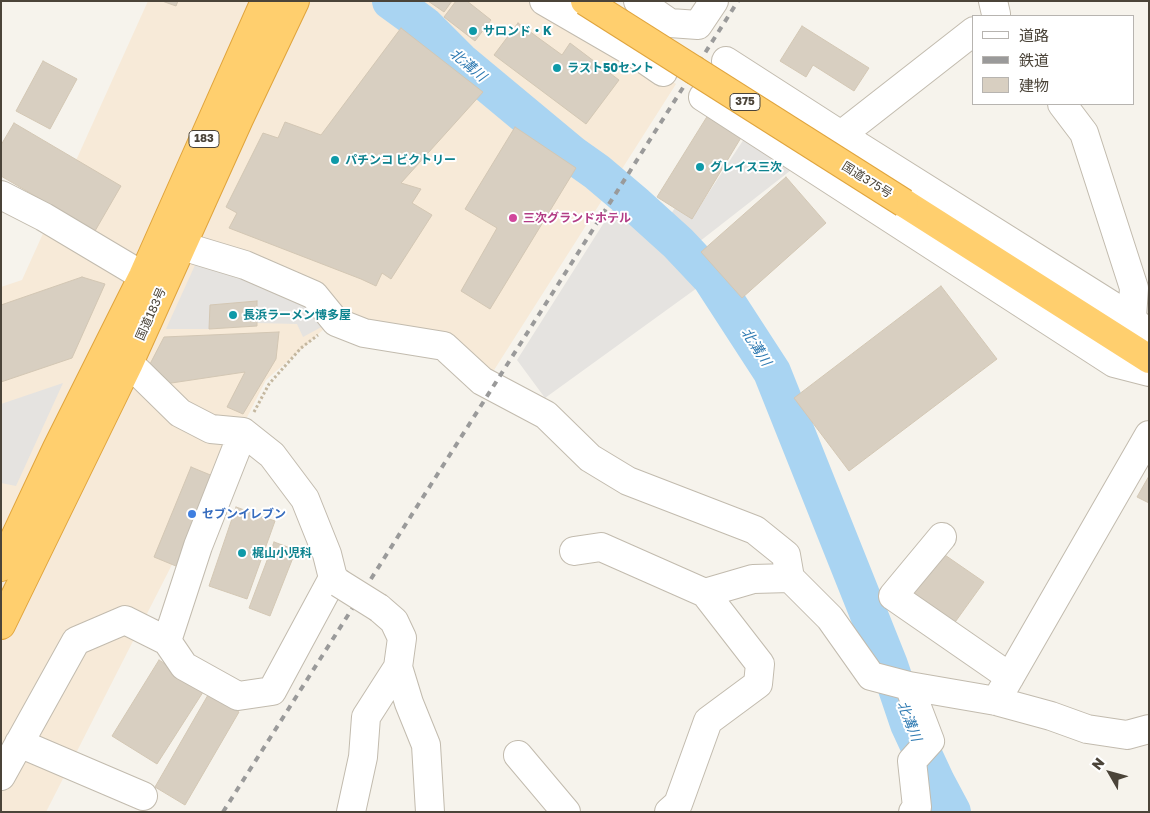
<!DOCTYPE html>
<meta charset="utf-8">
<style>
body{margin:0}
#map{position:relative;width:1150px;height:813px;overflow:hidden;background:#f6f3ec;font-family:"Golos Text","Noto Sans JP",sans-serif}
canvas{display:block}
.frame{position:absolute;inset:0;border:2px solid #4b4439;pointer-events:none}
.legend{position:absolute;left:972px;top:15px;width:162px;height:90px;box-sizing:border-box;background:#fff;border:1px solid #b7b4b0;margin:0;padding:6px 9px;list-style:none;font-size:15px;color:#4b4439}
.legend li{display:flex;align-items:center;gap:10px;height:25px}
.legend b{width:25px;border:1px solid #b7b4b0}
.north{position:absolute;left:1085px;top:748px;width:50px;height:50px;-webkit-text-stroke:4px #fff;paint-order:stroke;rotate:308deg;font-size:14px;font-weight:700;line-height:20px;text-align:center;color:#4b4439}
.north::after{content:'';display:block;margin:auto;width:18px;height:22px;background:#4b4439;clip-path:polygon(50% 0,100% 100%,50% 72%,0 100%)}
</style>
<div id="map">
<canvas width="1150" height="813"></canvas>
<div class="frame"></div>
<ul class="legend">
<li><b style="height:6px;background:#fff"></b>道路</li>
<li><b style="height:6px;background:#9a9a9a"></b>鉄道</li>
<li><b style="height:14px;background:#d8cfc1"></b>建物</li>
</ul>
<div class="north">N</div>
</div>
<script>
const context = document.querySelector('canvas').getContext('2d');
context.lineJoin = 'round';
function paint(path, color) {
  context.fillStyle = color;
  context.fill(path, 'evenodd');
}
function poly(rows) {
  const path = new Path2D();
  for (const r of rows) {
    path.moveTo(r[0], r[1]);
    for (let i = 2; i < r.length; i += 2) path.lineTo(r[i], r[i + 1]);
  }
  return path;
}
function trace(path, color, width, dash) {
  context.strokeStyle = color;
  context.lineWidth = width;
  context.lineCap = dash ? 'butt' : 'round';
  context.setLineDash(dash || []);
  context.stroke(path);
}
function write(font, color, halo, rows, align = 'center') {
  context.font = font + ' "Golos Text","Noto Sans JP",sans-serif';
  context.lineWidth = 4;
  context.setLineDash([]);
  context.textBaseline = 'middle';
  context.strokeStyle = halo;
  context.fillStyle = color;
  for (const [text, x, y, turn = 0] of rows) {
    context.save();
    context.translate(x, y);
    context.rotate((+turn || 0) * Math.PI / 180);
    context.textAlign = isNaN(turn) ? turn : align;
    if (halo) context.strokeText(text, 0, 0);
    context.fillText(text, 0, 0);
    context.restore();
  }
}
paint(poly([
 [148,1,568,1,676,84,489,378,340,315,266,380,46,812,1,812,1,287,22,280]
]), '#f7ead8');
paint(poly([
 [744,139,795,167,695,245,683,234,665,252,697,288,545,398,517,360,617,202,655,237,675,208,692,218],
 [196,263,300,294,325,325,303,337,297,324,257,323,257,301,210,305,209,329,166,329],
 [63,383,16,486,1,483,1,404]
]), '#e5e3e0');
trace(poly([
 [391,1,424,25,460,61,573,155,597,172,636,205,678,243,711,278,772,372,889,665,909,724,936,782,952,812]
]), '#a9d4f2', 38);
const building = poly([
 [162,1,178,1,176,6,162,1],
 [428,1,452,1,444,12,428,1],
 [456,1,467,1,491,20,475,41,444,17,456,1],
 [518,23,562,55,570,43,619,80,586,124,494,55,518,23],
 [802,26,869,68,854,91,813,65,806,77,780,61,802,26],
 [401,28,483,92,401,183,421,189,412,203,432,215,391,279,382,273,376,286,361,279,229,228,237,213,226,207,263,133,278,138,285,122,321,135,401,28],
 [43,61,77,79,50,129,16,111,43,61],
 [708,115,742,136,692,219,657,197,708,115],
 [14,123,121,186,95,231,1,176,1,145,14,123],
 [515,127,576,168,490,309,461,291,497,228,465,209,515,127],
 [786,177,826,223,742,298,701,252,786,177],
 [82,277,105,284,72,358,1,382,1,305,82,277],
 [941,286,997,359,849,471,794,398,941,286],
 [257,301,257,326,209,329,210,305,257,301],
 [279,332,276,359,243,414,227,407,245,372,158,385,150,364,164,337,279,332],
 [191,467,225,481,188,571,154,557,191,467],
 [1149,476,1149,503,1137,497,1149,476],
 [236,507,275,521,247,599,209,586,236,507],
 [274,542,296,550,270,616,249,608,274,542],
 [942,553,984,582,953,625,911,596,942,553],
 [159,660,205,689,157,764,112,736,159,660],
 [208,695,239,712,185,805,155,787,208,695]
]);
paint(building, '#d8cfc1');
trace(building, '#d3c7b4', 1);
const minor = poly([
 [544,1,644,59,663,72],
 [638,1,670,23,698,25,714,1],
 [993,1,996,14],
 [726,61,841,135,1132,318,1149,338],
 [703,97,1114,363,1149,372],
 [1062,104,1084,133,1134,288,1132,318],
 [841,135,974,31],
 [1,195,44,217,143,276],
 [182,246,245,265,314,295,336,322,364,333,444,346,482,381,546,415,590,458,628,481,755,530,786,555,790,578,830,618,871,676,909,686,996,701,1051,716,1087,729,1127,735,1149,729],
 [106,356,129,363,180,413,211,429,243,432,272,455,305,499,327,554,333,578,339,583],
 [942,537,893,596,1010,677],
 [574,551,601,547,705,593],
 [379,608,394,621,402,638,398,667,409,703,426,745,430,812],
 [167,641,198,546,243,432],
 [909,686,930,741,912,761,917,807,913,812],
 [996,701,1149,435],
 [19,743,143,796],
 [518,755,566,812],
 [1,776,76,641,125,620,167,641,184,666,238,696,272,691,333,578],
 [351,812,363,757,366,717,398,667],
 [669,812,678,804,708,721,758,684,760,664,705,593,753,579,790,578]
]);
const highway = poly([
 [904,203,1149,359],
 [1,567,57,448,143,276,265,1],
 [1,625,129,363,239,119,295,1]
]);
trace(minor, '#c2bbae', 30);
trace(highway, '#e0a43c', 30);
trace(poly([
 [254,412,269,384,301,348,318,335]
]), '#c4b79f', 3, [2.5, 2.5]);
trace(minor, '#fff', 28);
trace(highway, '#ffcf6e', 28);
trace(poly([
 [223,812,738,1]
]), '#9a9a9a', 4, [6, 6]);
const minorBridge = poly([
 [339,583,379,608]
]);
const highwayBridge = poly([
 [585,1,904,203]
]);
trace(minorBridge, '#c2bbae', 30, []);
trace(highwayBridge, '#e0a43c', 30, []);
trace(minorBridge, '#fff', 28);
trace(highwayBridge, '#ffcf6e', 28);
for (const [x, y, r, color] of [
 [473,31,5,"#0f9aa8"],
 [557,68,5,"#0f9aa8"],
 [335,160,5,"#0f9aa8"],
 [700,167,5,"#0f9aa8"],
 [513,218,5,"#d1479c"],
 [233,315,5,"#0f9aa8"],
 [192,514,5,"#3f7fe0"],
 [242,553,5,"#0f9aa8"]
]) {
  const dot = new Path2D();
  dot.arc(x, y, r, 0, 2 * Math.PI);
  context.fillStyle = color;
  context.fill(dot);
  trace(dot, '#fff', 2);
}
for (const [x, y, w] of [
 [745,102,30],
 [204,139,30]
]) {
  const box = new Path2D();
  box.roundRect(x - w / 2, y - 8.5, w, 17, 4);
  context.fillStyle = '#fff';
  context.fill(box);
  trace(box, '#4b4439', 1);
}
write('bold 11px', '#4b4439', null, [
 ["375",745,102],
 ["183",204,139]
]);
write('bold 12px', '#0d838f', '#fff', [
 ["サロンド・K",483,31],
 ["ラスト50セント",567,68],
 ["パチンコ ビクトリー",345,160],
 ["グレイス三次",710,167],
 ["長浜ラーメン博多屋",243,315],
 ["梶山小児科",252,553]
], 'left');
write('12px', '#4b4439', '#fff', [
 ["国道375号",867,180,32],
 ["国道183号",151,314,-66]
]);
write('bold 12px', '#b23c85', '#fff', [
 ["三次グランドホテル",523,218]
], 'left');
write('bold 12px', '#366cbe', '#fff', [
 ["セブンイレブン",202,514]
], 'left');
write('italic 14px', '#2e7ab2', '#fff', [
 ["北溝川",468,65,40],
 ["北溝川",756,347,57],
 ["北溝川",909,721,68]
]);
</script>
